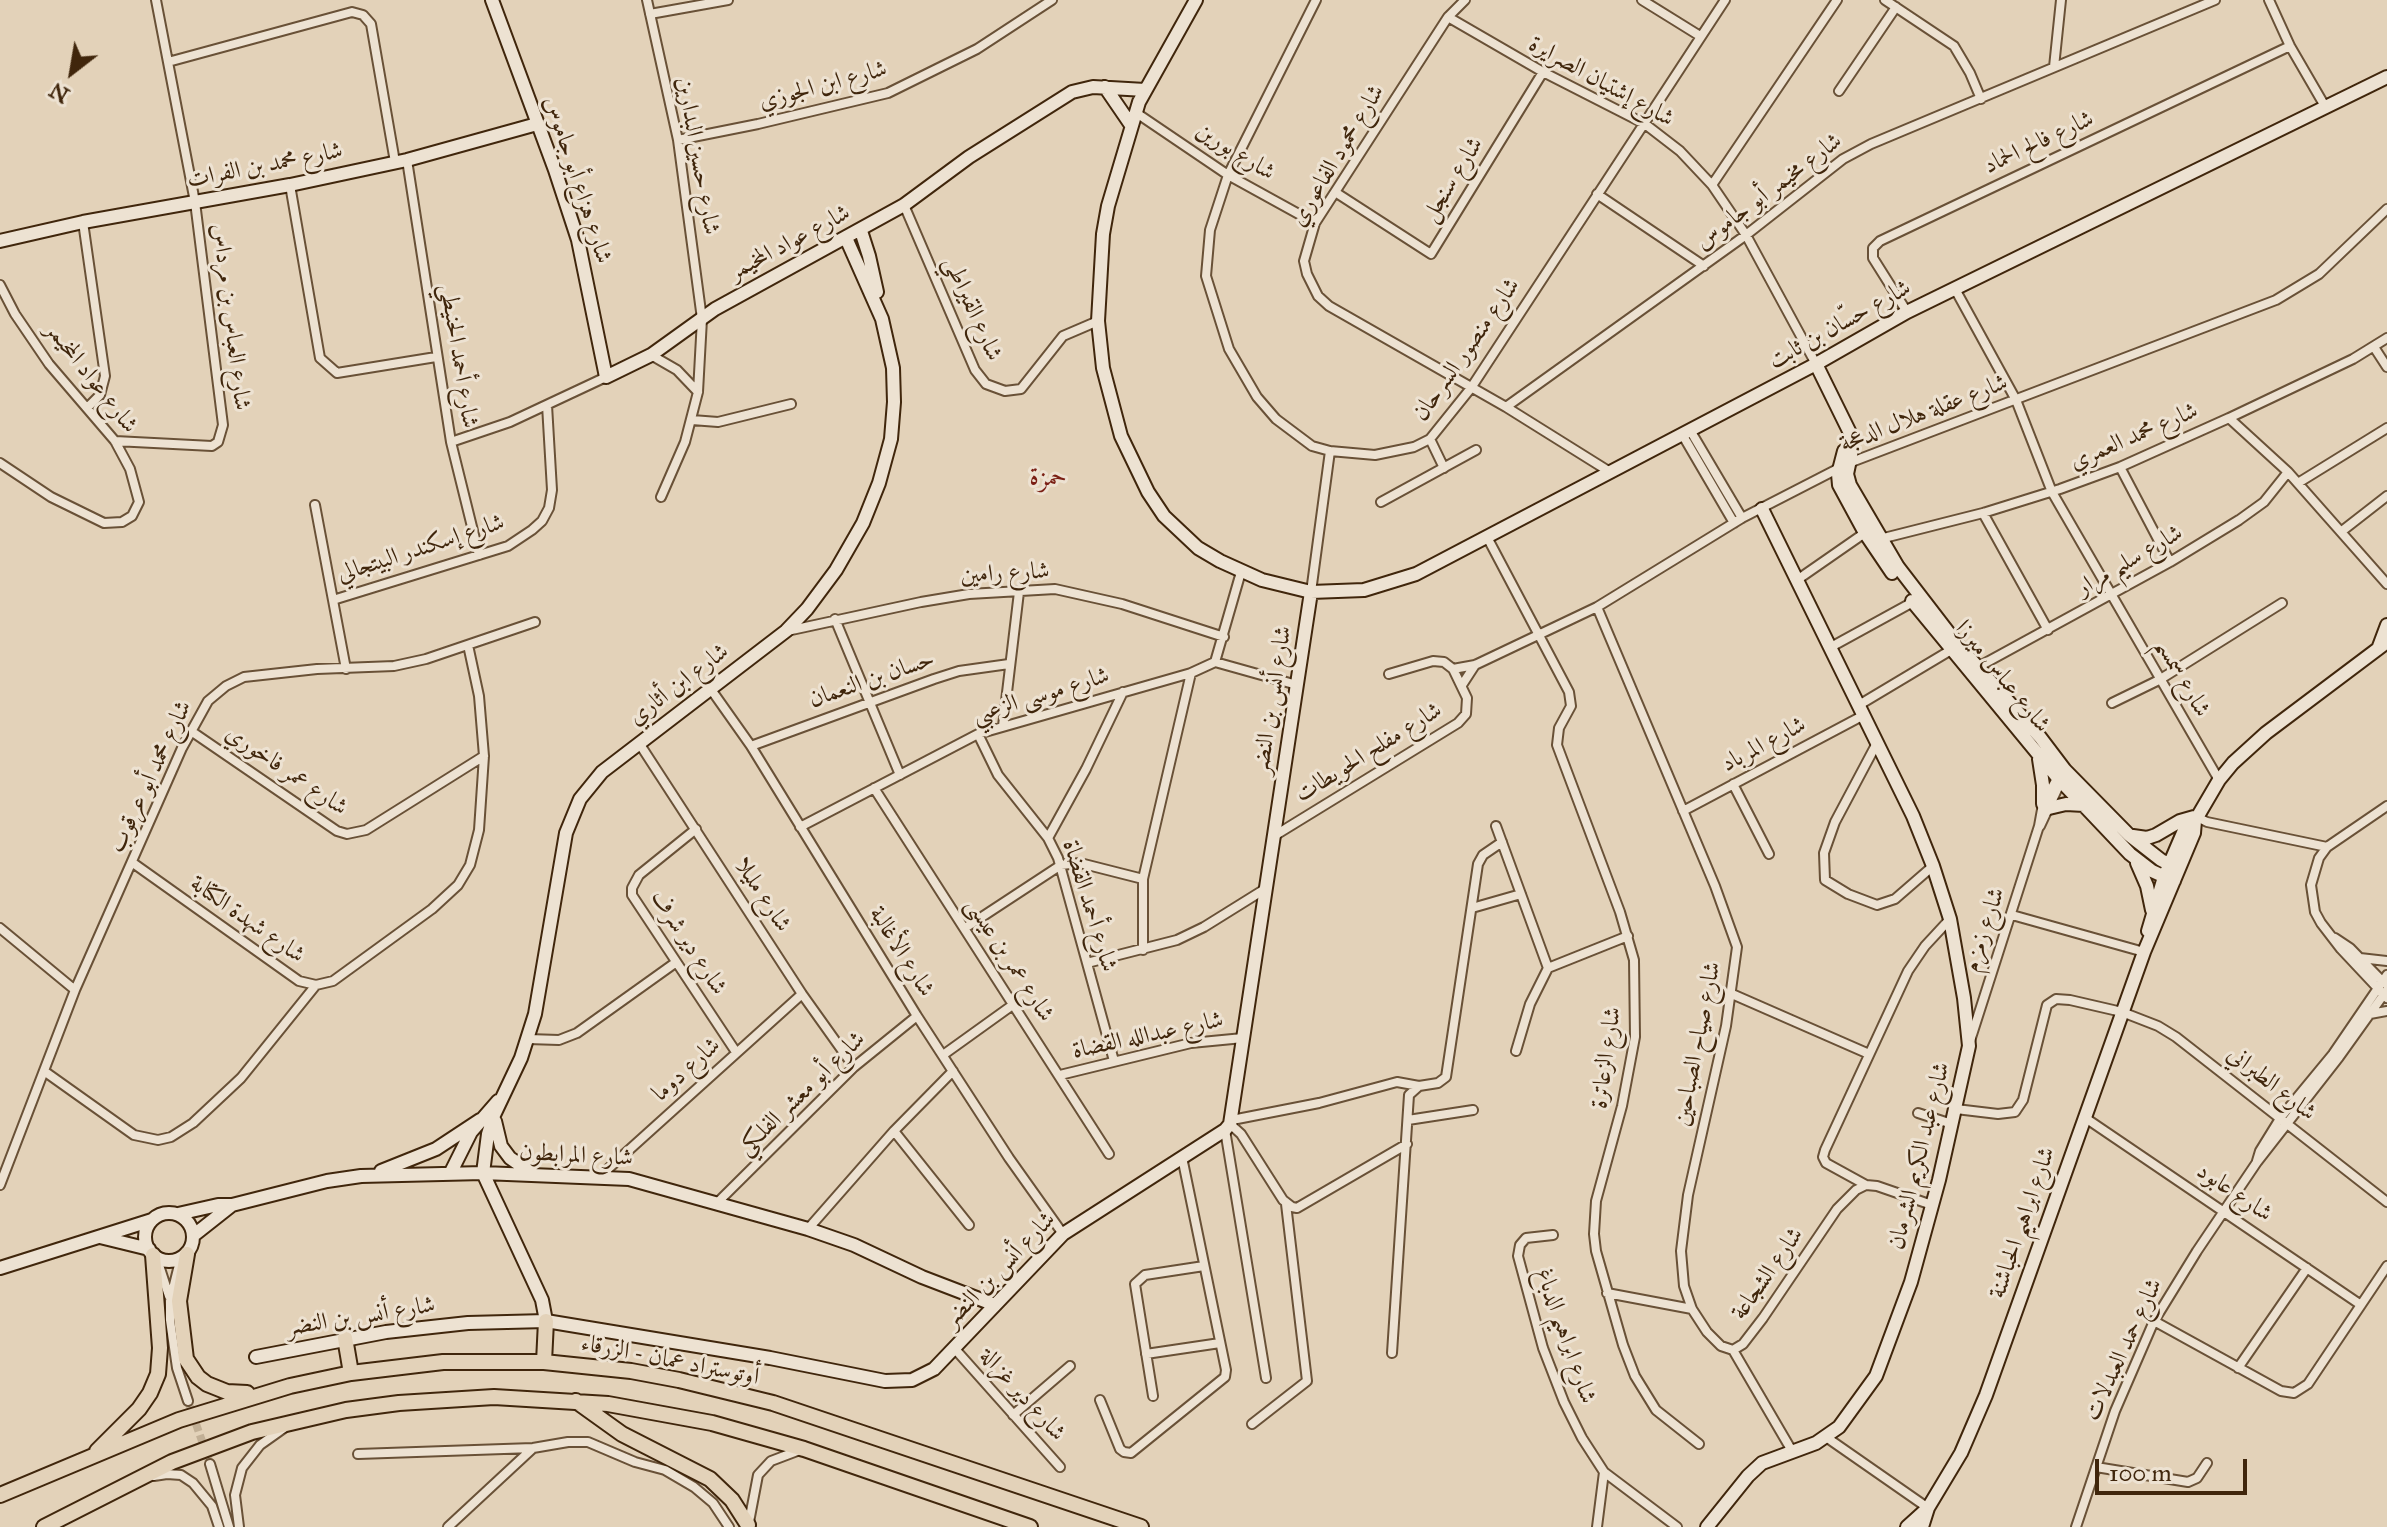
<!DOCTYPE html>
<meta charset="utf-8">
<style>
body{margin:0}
#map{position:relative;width:2387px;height:1527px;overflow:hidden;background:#e3d2b9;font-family:"IM FELL Great Primer",serif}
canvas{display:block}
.north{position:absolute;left:32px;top:32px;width:80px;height:80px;-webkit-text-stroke:6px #ede2d2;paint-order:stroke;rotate:211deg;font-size:22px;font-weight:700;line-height:32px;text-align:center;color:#40260c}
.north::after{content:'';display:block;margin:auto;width:28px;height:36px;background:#40260c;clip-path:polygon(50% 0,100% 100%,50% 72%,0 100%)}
.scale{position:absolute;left:2095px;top:1459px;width:152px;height:36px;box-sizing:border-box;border:4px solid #40260c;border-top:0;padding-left:10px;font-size:24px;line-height:28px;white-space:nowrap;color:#40260c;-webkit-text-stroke:6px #ede2d2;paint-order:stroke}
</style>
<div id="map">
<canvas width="2387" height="1527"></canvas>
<div class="north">N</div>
<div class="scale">100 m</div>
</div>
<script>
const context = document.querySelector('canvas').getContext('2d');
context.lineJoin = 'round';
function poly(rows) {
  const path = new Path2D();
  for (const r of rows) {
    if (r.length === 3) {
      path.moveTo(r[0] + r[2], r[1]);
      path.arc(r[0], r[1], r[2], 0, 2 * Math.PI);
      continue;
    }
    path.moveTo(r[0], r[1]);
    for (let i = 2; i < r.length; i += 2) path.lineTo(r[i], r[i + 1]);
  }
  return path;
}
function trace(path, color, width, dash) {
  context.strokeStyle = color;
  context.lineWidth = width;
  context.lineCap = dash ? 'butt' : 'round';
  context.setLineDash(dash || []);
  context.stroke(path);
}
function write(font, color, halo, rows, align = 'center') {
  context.font = font + ' "IM FELL Great Primer",Amiri,serif';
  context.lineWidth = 6;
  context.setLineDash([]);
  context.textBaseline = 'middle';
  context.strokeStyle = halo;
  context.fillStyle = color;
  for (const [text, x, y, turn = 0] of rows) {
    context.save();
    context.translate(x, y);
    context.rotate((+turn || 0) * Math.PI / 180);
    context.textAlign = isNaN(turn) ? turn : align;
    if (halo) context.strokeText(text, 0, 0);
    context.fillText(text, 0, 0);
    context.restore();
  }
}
trace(poly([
 [188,1401,210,1464]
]), '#c2b096', 8, [8, 4]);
const street = poly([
 [647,0,678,140,702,319,698,392,685,442,661,497],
 [1316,0,1228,175,1210,230,1206,276,1229,349,1257,397,1276,419,1312,446,1330,451,1375,455,1414,447,1430,439,1471,388,1725,0],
 [1465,0,1448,17,1315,223,1304,261,1307,274,1318,296,1329,306,1506,407,1610,472],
 [1642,0,1700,36],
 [1885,0,1954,46,1970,73,1981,99],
 [2269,0,2290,46,2326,108],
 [650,14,728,0],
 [1448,17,1543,72,1645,124,1680,151,1712,185,1746,235,1816,364],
 [168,62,352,12,363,15,371,24,395,162],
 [2054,67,2061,0],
 [1839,91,1896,7],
 [1135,112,1228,175,1315,223],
 [678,140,758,124,888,93,977,49,1052,0],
 [407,160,451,442,479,555],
 [290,185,320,358,337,373,436,357],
 [1712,185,1837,0],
 [1335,192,1431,254,1543,72],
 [1597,194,1704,266],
 [904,205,975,370,986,384,1005,391,1021,389,1063,336,1098,321],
 [83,222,105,376,100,395,87,408],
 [0,285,15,314,49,364,115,441,130,469,139,502,132,516,122,522,104,523,51,497,0,463],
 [1955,289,2016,400,2052,492,2219,780],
 [1907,312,1873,258,1873,248,1880,241,2290,46],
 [2374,347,2387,367],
 [651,355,677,370,698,392],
 [1506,407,1746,235,1843,159,1871,144,2215,0],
 [2229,418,2353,359,2387,338],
 [692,420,718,422,791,404],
 [1690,430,1742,518],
 [1682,434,1734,523],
 [1430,439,1444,468],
 [115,441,212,446,218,442,223,425,195,202,156,0],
 [451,442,510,422,606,377],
 [2120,467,2170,562],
 [2298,483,2387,428],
 [1381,502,1476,450],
 [315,505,346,669],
 [1983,513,2048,630],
 [2342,531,2387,496],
 [1487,537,1569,692,1571,706,1559,728,1557,745,1620,912,1634,960,1635,1037,1622,1106,1596,1201,1594,1234,1596,1251,1623,1345,1635,1376,1656,1410,1699,1444],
 [1880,539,1983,513,2060,489,2120,467,2229,418,2288,472,2387,584],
 [1797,580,1869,530],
 [1311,592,1330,451],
 [333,600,508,546,532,530,542,521,549,508,552,490,547,405],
 [1597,607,1715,886,1737,947,1726,1026,1688,1195,1681,1251,1684,1286,1692,1309,1707,1332,1721,1346,1733,1350],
 [835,619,900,775],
 [787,631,921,602,969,594,1055,589,1122,604,1224,637],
 [1831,647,1913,602],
 [1215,662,1241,572],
 [1978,667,2170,562,2239,520,2264,502,2288,472],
 [1453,669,1475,665,1597,607,1742,518,1849,463,2276,300,2319,274,2387,209],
 [1462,685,1475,665],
 [710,688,751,746,917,1016,1009,1158,1063,1234],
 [2112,703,2159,680,2282,603],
 [1859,705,1951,650],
 [1003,726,1019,592],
 [191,731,337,831,347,834,366,830,484,756],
 [978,734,998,775,1048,838,1058,858,1114,1061],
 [639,743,802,994,854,1067],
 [1877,743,1835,822,1824,853,1825,880,1848,894,1877,905,1895,899,1933,866],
 [751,746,934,679,959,671,1009,664],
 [1733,784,1769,854],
 [874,788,1109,1154],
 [2387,806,2327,847,2319,858,2311,885,2315,912,2321,923,2341,949,2387,998],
 [1683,811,1864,715],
 [2197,817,2207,822,2327,847],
 [1496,826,1548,968],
 [2040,826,2061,781],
 [800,827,978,734,1191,673,1215,662,1297,685],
 [696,829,639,875,632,888,632,895,736,1052],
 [1274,836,1458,723,1466,714,1467,698,1453,669,1444,662,1433,661,1389,674],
 [1048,838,1086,769,1123,692],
 [133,863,299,981,316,985,333,981,432,909,458,885,470,865,479,830,484,756,479,696,468,645],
 [1472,908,1521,894],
 [2012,915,2144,952],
 [0,928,75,990],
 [965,928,1061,865,1080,863,1143,879],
 [2335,938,2350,948,2384,983],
 [1143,950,1143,879,1191,673],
 [2360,958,2387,961],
 [1087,963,1177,940,1204,927,1265,889],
 [1732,994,1869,1054],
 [2370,1014,2387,1011],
 [528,1039,559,1040,577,1033,675,963],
 [1970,1041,2039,826,2043,804,2059,775],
 [1516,1051,1530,1004,1548,968,1628,936],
 [943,1055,1014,1004],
 [44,1071,134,1135,158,1140,171,1137,193,1123,241,1078,316,985],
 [1060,1075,1191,1043,1243,1038],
 [1956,1109,1998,1114,2015,1112,2023,1100,2047,1005,2056,999,2070,1000,2122,1012,2158,1026,2176,1037,2387,1202],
 [1918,1113,1952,1124],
 [2084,1117,2361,1305],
 [1232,1120,1319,1103,1397,1082,1419,1086],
 [1408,1120,1473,1110],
 [1230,1124,1241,1134,1283,1200,1292,1207,1297,1208,1407,1144],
 [1225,1130,1266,1378],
 [894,1131,969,1225],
 [2257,1161,2260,1151,2281,1117,2333,1054,2387,975],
 [599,1177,802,994],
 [0,1185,75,990,182,748,208,701,226,686,244,677,317,669,394,666,426,659,535,622],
 [1866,1185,1826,1163,1823,1157,1825,1150,1908,971,1925,946,1950,919],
 [717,1203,854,1067,917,1016],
 [808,1229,894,1131,953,1071],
 [1553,1235,1526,1238,1520,1245,1518,1256,1543,1348,1564,1402,1582,1438,1604,1472,1677,1527],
 [157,1259,169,1296],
 [179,1265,170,1301,170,1320,177,1368,188,1401],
 [1607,1293,1692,1309],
 [2154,1321,2281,1391,2294,1393,2308,1384,2387,1266],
 [955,1349,1060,1467],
 [1733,1350,1743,1344,1763,1318,1837,1209,1856,1190,1866,1185,1877,1186,1932,1205],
 [1733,1350,1792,1451],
 [1392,1353,1409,1095,1419,1086,1438,1083,1446,1077,1478,864,1483,855,1502,842],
 [1146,1354,1220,1343],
 [2238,1368,2307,1268],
 [1153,1396,1135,1284,1145,1275,1204,1266],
 [1100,1400,1120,1449,1124,1452,1131,1453,1225,1377,1226,1370,1182,1157],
 [1013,1415,1070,1366],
 [1252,1424,1307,1381,1286,1204],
 [1826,1437,1928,1508],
 [358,1454,533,1448,568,1442,588,1442,635,1462,665,1470,694,1487,713,1503,729,1527],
 [210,1464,229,1527],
 [2096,1467,2188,1482,2197,1478,2207,1463],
 [154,1476,167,1474,181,1475,193,1483,212,1506,219,1527],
 [749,1522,758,1475,771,1461,800,1450],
 [239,1527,235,1495,242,1468,260,1445,284,1428],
 [448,1527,532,1449],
 [1597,1527,1604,1472],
 [2076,1527,2115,1411,2154,1321,2197,1251,2257,1162,2339,1057,2387,990]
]);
const secondary = poly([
 [492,0,555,170,578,240,606,377,651,355,715,309,904,205,969,157,1072,92,1093,87,1145,90],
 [1196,0,1139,102,1108,206,1103,234,1098,321,1103,368,1121,436,1148,492,1164,516,1198,548,1220,561,1262,580,1311,592,1364,590,1416,574,1816,364,1907,312,2387,77],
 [1105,87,1131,125],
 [861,231,869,256,877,292],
 [0,241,83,222,290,185,407,160,537,124],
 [1816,364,1851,435,1852,450,1847,474,1850,485,1898,567,1958,645,2040,737,2065,770,2129,835,2161,860,2178,869],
 [1844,451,1838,474,1839,485,1865,533,1892,573],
 [1912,601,2057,777,2130,854,2152,871,2174,881],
 [2378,649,2387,625],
 [2039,759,2043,785,2043,804],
 [2049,808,2066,804,2084,805],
 [2133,836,2147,838,2156,835,2180,821,2194,817],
 [2137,863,2147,886,2152,910],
 [2148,931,2164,877,2185,828,2195,821,2219,780,2233,763,2266,733,2387,642],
 [495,1121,501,1146,510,1158,533,1174],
 [381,1171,436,1149,480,1120],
 [450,1174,471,1132,498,1101],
 [169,1237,24],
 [178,1214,218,1205,232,1205,327,1181,361,1176,483,1173,629,1179,808,1229,854,1245,922,1277,995,1305],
 [194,1235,232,1205],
 [100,1237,149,1249],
 [0,1268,152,1220],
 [546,1321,542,1300,483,1173,488,1134,494,1115,521,1058,535,1014,566,833,580,799,602,772,786,631,807,609,836,570,863,523,879,483,891,439,894,402,893,368,882,319,846,238],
 [256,1357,386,1332,468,1323,546,1321,770,1358,885,1381,912,1380,934,1369,1063,1234,1225,1130,1230,1124,1311,592],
 [1707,1527,1748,1476,1762,1463,1816,1443,1839,1427,1876,1376,1911,1282,1939,1180,1969,1046,1964,998,1950,919,1933,866,1913,816,1762,509],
 [1907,1527,1928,1508],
 [1922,1527,1928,1508,1961,1453,1986,1395,2144,952,2194,833,2195,821]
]);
const highway = poly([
 [187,1254,179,1301,186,1359,198,1377,207,1384,227,1392,247,1393],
 [345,1338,351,1373],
 [544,1362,546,1321],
 [576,1401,622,1434,710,1479,732,1500,748,1525],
 [97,1451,139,1409,150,1393,158,1374,160,1348,153,1255],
 [0,1495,179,1420,290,1386,351,1373,443,1362,544,1362,631,1371,679,1380,773,1403,1141,1527],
 [44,1527,172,1462,252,1432,346,1410,399,1403,494,1397,608,1404,712,1423,804,1449,1030,1527]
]);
trace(street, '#695137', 12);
trace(secondary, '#40260c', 16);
trace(highway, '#40260c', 18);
trace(street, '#ede2d2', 8);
trace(secondary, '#ede2d2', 12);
trace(highway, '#e3d2b9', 14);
write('24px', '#40260c', '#ede2d2', [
 ["شارع إشتيان الصرايرة",1601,82,29],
 ["شارع ابن الجوزي",823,86,-15],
 ["شارع فالح الحماد",2039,143,-25],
 ["شارع بورين",1235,152,32],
 ["شارع حسين البدارين",697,156,80],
 ["شارع محمود الفاعوري",1338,156,-59],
 ["شارع محمد بن الفرات",265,166,-11],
 ["شارع هزاع أبو جاموس",577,180,72],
 ["شارع سنجل",1453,180,-58],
 ["شارع مخيمر أبو جاموس",1769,192,-37],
 ["شارع عواد المخيمر",790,243,-28],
 ["شارع القيراطي",972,309,66],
 ["شارع العباس بن مرداس",230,317,83],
 ["شارع حسّان بن ثابت",1840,325,-29],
 ["شارع منصور السرحان",1467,350,-55],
 ["شارع أحمد الحنيطي",458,356,81],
 ["شارع عواد المخيمر",91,378,52],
 ["شارع عقلة هلال الدعجة",1924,414,-21],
 ["شارع محمد العمري",2134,437,-23],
 ["شارع إسكندر البيتجالي",421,549,-18],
 ["شارع سليم مرار",2130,561,-30],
 ["شارع رامين",1005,574,-3],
 ["شارع عباس ميرزا",2002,677,51],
 ["شارع سمسم",2182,678,60],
 ["حسان بن النعمان",872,680,-19],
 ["شارع ابن أثاري",679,685,-37],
 ["شارع موسى الزعبي",1041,696,-17],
 ["شارع أنس بن النضر",1273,700,-81],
 ["شارع المرباد",1764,745,-28],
 ["شارع مفلح الحويطات",1369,753,-32],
 ["شارع عمر فاخوري",286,771,34],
 ["شارع محمد أبو عرقوب",151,777,-65],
 ["شارع مليلا",762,895,57],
 ["شارع أحمد القضاة",1089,906,73],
 ["شارع شهدة الكتابة",247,920,35],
 ["شارع زمزم",1985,930,-72],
 ["شارع دير شرف",688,943,57],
 ["شارع الأغالبة",901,952,58],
 ["شارع عمر بن عيسى",1009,960,57],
 ["شارع عبدالله القضاة",1148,1036,-12],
 ["شارع صياح الصباحين",1698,1044,-79],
 ["شارع الزعاترة",1607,1058,-82],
 ["شارع دوما",687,1070,-42],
 ["شارع الطبراني",2271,1084,38],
 ["شارع أبو معشر الفلكي",802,1094,-44],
 ["شارع المرابطون",576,1156,3],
 ["شارع عبد الكريم الشرمان",1920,1156,-76],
 ["شارع عابود",2234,1193,34],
 ["شارع ابراهيم الحباشنة",2023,1223,-71],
 ["شارع أنس بن النضر",1000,1270,-46],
 ["شارع الشجاعة",1768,1274,-55],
 ["شارع أنس بن النضر",361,1317,-9],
 ["شارع ابراهيم الدباغ",1565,1336,71],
 ["شارع حمد العبدلات",2124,1350,-65],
 ["أوتوستراد عمان - الزرقاء",670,1361,11],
 ["شارع دير غزالة",1022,1395,48]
]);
write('26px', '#7a1f14', '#ede2d2', [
 ["حمزة",1048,479]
]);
</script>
